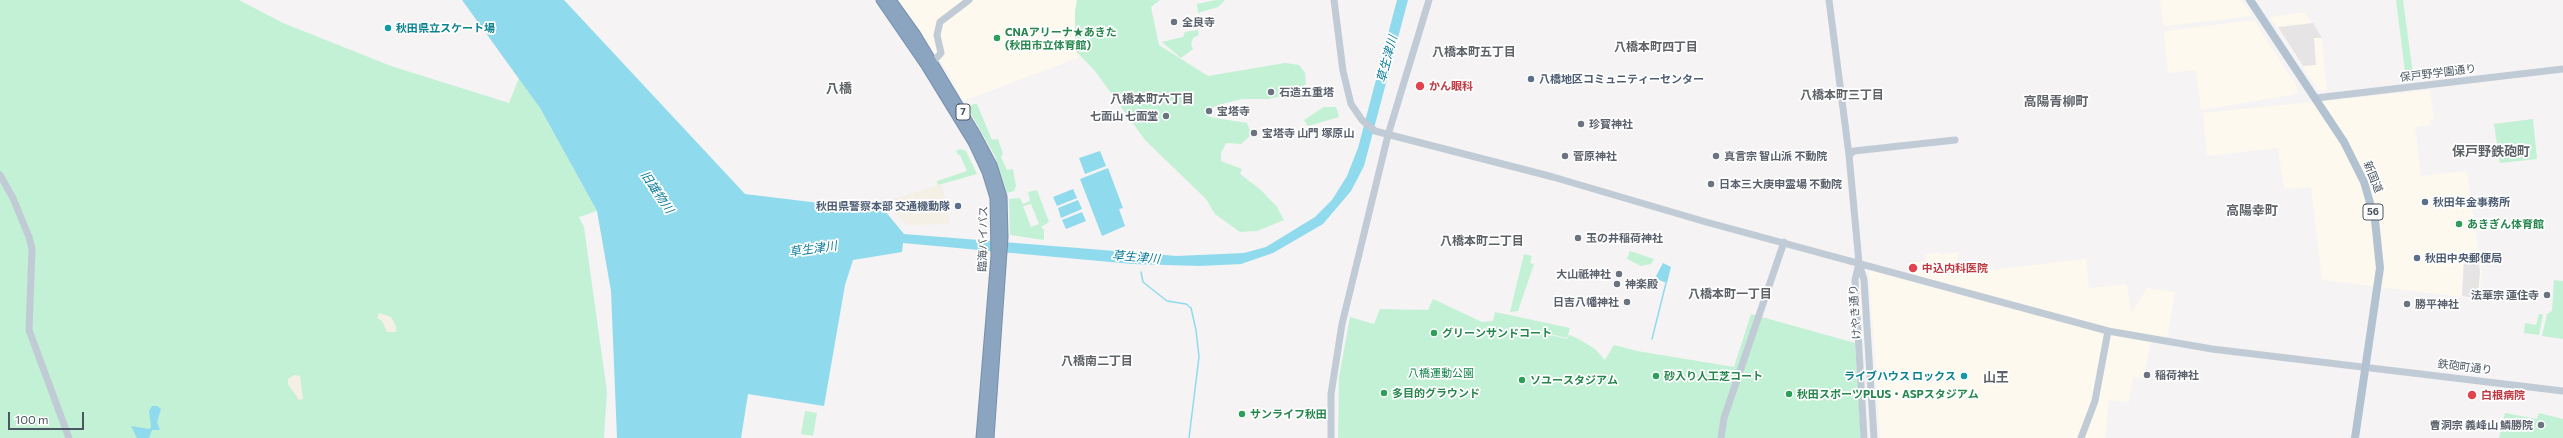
<!DOCTYPE html>
<meta charset="utf-8">
<style>
body{margin:0}
#map{position:relative;width:2563px;height:438px;overflow:hidden;background:#f5f3f3;font-family:Commissioner,sans-serif}
canvas{display:block}
.scale{position:absolute;left:8px;top:412px;width:76px;height:18px;box-sizing:border-box;border:2px solid #4a5661;border-top:0;padding-left:5px;font-size:12px;line-height:14px;white-space:nowrap;color:#4a5661;-webkit-text-stroke:3px #fff;paint-order:stroke}
</style>
<div id="map">
<canvas width="2563" height="438"></canvas>
<div class="scale">100 m</div>
</div>
<script>
const context = document.querySelector('canvas').getContext('2d');
context.lineJoin = 'round';
function paint(path, color) {
  context.fillStyle = color;
  context.fill(path, 'evenodd');
}
function poly(rows) {
  const path = new Path2D();
  for (const r of rows) {
    path.moveTo(r[0], r[1]);
    for (let i = 2; i < r.length; i += 2) path.lineTo(r[i], r[i + 1]);
  }
  return path;
}
function trace(path, color, width, dash) {
  context.strokeStyle = color;
  context.lineWidth = width;
  context.lineCap = dash ? 'butt' : 'round';
  context.setLineDash(dash || []);
  context.stroke(path);
}
function write(font, color, halo, rows, align = 'center') {
  context.font = font + ' Commissioner,"Noto Sans JP",sans-serif';
  context.lineWidth = 3.5;
  context.setLineDash([]);
  context.textBaseline = 'middle';
  context.strokeStyle = halo;
  context.fillStyle = color;
  for (const [text, x, y, turn = 0] of rows) {
    context.save();
    context.translate(x, y);
    context.rotate((+turn || 0) * Math.PI / 180);
    context.textAlign = isNaN(turn) ? turn : align;
    if (halo) context.strokeText(text, 0, 0);
    context.fillText(text, 0, 0);
    context.restore();
  }
}
paint(poly([
 [898,0,1084,0,1078,58,963,101,949,74],
 [2160,0,2241,0,2252,16,2165,26,2163,25],
 [2305,12,2322,40,2327,90,2318,90,2270,17],
 [2254,20,2297,87,2297,93,2293,95,2201,110,2196,70,2168,73,2164,34,2166,31],
 [2430,90,2434,119,2430,120,2431,125,2415,127,2421,176,2467,171,2482,273,2479,299,2322,280,2311,187,2284,189,2278,148,2207,156,2203,113],
 [1940,252,1940,255,1959,252,1954,274,2086,259,2089,288,2127,284,2131,314,2147,288,2175,292,2167,340,2152,338,2143,378,2133,377,2129,402,2109,400,2105,438,1880,438,1869,270,1910,279,1911,263,1926,261,1926,254]
]), '#fdf9ef');
paint(poly([
 [2313,23,2322,38,2314,38,2316,65,2303,66,2278,27],
 [2464,257,2478,257,2480,272,2478,296,2475,298,2462,296]
]), '#e6e4e5');
paint(poly([
 [0,0,239,0,283,23,391,66,509,103,519,78,540,108,597,211,579,217,584,227,607,392,604,438,0,438],
 [1077,0,1160,0,1151,7,1159,45,1208,76,1285,63,1299,65,1305,73,1306,84,1286,95,1268,99,1242,99,1218,105,1207,111,1209,117,1247,123,1250,131,1249,137,1241,144,1226,143,1221,153,1221,161,1242,169,1240,174,1260,189,1277,207,1284,220,1257,231,1240,232,1215,214,1206,199,1145,140,1095,71,1075,50,1075,11],
 [1216,0,1225,0,1218,7,1198,13,1197,4],
 [2396,0,2403,0,2414,81,2406,79],
 [1198,30,1199,35,1193,38,1191,44,1193,49,1181,58,1162,42,1183,37,1185,32],
 [974,104,977,104,992,140,998,139,1003,154,1001,157,1007,170,1013,169,1016,186,1014,191,1007,193,995,156,970,112,970,106],
 [1324,107,1336,107,1339,117,1308,126,1304,120],
 [2533,119,2537,159,2500,163,2494,124],
 [960,149,966,151,977,174,938,185,937,181,967,171,960,155,958,155,956,151],
 [1037,190,1049,222,1041,227,1044,230,1044,240,1010,235,1009,199,1020,198,1023,204,1030,201,1028,192],
 [1031,204,1039,224,1031,227,1023,206],
 [1630,251,1654,259,1651,264,1641,266,1627,259],
 [1524,254,1532,256,1530,263,1534,264,1518,311,1510,312],
 [2554,280,2563,281,2563,339,2542,336,2547,314,2552,311],
 [1433,299,1482,322,1493,321,1495,312,1570,328,1567,338,1511,325,1567,339,1569,335,1577,338,1595,349,1605,360,1614,345,1637,351,1734,367,1751,314,1855,343,1861,438,1338,438,1339,377,1350,317,1374,324,1380,309,1428,310],
 [2539,314,2543,314,2539,335,2524,333,2525,323,2536,325],
 [805,411,817,413,813,436,801,434],
 [2505,413,2537,419,2539,413,2563,419,2563,438,2499,438]
]), '#c3f1d5');
paint(poly([
 [942,184,950,224,907,225,889,207,890,200],
 [379,313,391,317,396,326,396,332,387,332,382,321,377,318],
 [294,375,300,376,303,399,299,400,288,384,288,379]
]), '#f5f0e5');
paint(poly([
 [462,0,564,0,745,194,885,211,904,234,1177,256,1244,253,1266,247,1315,217,1332,200,1347,176,1358,148,1397,0,1408,0,1364,166,1351,191,1323,224,1273,253,1241,264,1200,266,1132,264,903,243,902,252,853,260,845,285,824,406,748,394,741,438,617,438,611,291,597,211,540,108],
 [1100,151,1106,166,1085,174,1079,158],
 [1108,168,1123,208,1119,209,1125,226,1102,236,1080,179],
 [1073,189,1077,198,1057,206,1053,197],
 [1078,200,1082,209,1061,218,1058,208],
 [1082,212,1086,221,1066,229,1062,220],
 [1663,263,1671,267,1667,283,1659,280,1656,276],
 [152,406,157,406,161,409,157,422,160,430,152,430,149,438,137,438,131,426,149,429,151,427,149,411]
]), '#90daee');
trace(poly([
 [1141,272,1143,282,1167,301,1186,304,1191,308,1196,330,1199,357,1189,438],
 [1652,339,1666,283]
]), '#90daee', 1.5);
const highway = poly([
 [881,0,927,67,973,142,987,172,995,198,996,256,981,438],
 [891,0,916,35,976,135,992,165,1002,197,1003,237,989,438]
]);
trace(highway, '#7690ad', 11);
trace(poly([
 [1334,0,1343,71,1351,104,1362,120,1375,131,1553,177,1706,222,2108,331,2212,349,2563,391],
 [1829,0,1849,155,1859,263,1864,280,1874,438],
 [930,65,941,53,937,35,940,22,969,0],
 [2316,98,2563,69],
 [1849,155,1854,151,1955,140],
 [0,175,13,198,29,237,32,249,29,330,69,438],
 [1859,263,1855,280,1864,438],
 [1331,438,1331,394,1342,324,1388,135,1429,0],
 [1721,438,1724,418,1784,242],
 [2081,438,2095,401,2108,331]
]), '#c1cbd6', 7);
trace(poly([
 [2250,0,2344,142,2364,182,2375,220,2380,268,2355,438]
]), '#b3c2d1', 8);
trace(highway, '#8ba5c1', 9);
for (const [x, y, r, color] of [
 [1174,22,4,"#6b7280"],
 [388,28,4,"#0f9aa8"],
 [997,38,4,"#2e9e5b"],
 [1531,79,4,"#5c6f8a"],
 [1420,86,5,"#e0444e"],
 [1271,92,4,"#6b7280"],
 [1209,111,4,"#6b7280"],
 [1166,116,4,"#6b7280"],
 [1581,124,4,"#6b7280"],
 [1254,133,4,"#6b7280"],
 [1565,156,4,"#6b7280"],
 [1716,156,4,"#6b7280"],
 [1711,184,4,"#6b7280"],
 [2425,202,4,"#5c6f8a"],
 [958,206,4,"#5c6f8a"],
 [2459,224,4,"#2e9e5b"],
 [1578,238,4,"#6b7280"],
 [2417,258,4,"#5c6f8a"],
 [1913,268,5,"#e0444e"],
 [1619,274,4,"#6b7280"],
 [1617,284,4,"#6b7280"],
 [2547,295,4,"#6b7280"],
 [1627,302,4,"#6b7280"],
 [2407,304,4,"#6b7280"],
 [1434,333,4,"#2e9e5b"],
 [2147,375,4,"#6b7280"],
 [1656,376,4,"#2e9e5b"],
 [1964,376,4,"#0f9aa8"],
 [1522,380,4,"#2e9e5b"],
 [1384,393,4,"#2e9e5b"],
 [1789,394,4,"#2e9e5b"],
 [2472,395,5,"#e0444e"],
 [1242,414,4,"#2e9e5b"],
 [2541,425,4,"#6b7280"]
]) {
  const dot = new Path2D();
  dot.arc(x, y, r, 0, 2 * Math.PI);
  context.fillStyle = color;
  context.fill(dot);
  trace(dot, '#fff', 1.5);
}
for (const [x, y, w] of [
 [963,112,14],
 [2373,212,20]
]) {
  const box = new Path2D();
  box.roundRect(x - w / 2, y - 8, w, 16, 3);
  context.fillStyle = '#fff';
  context.fill(box);
  trace(box, '#4a5661', 1);
}
write('bold 10px', '#4a5661', null, [
 ["7",963,112],
 ["56",2373,212]
]);
write('bold 11px', '#5b616d', '#fff', [
 ["全良寺",1182,22],
 ["石造五重塔",1279,92],
 ["宝塔寺",1217,111],
 ["七面山 七面堂",1158,116,"right"],
 ["珍寳神社",1589,124],
 ["宝塔寺 山門 塚原山",1262,133],
 ["菅原神社",1573,156],
 ["真言宗 智山派 不動院",1724,156],
 ["日本三大庚申霊場 不動院",1719,184],
 ["玉の井稲荷神社",1586,238],
 ["大山祇神社",1611,274,"right"],
 ["神楽殿",1625,284],
 ["法華宗 蓮住寺",2539,295,"right"],
 ["日吉八幡神社",1619,302,"right"],
 ["勝平神社",2415,304],
 ["稲荷神社",2155,375],
 ["曹洞宗 義峰山 鱗勝院",2533,425,"right"]
], 'left');
write('bold 11px', '#0d838f', '#fff', [
 ["秋田県立スケート場",396,28],
 ["ライブハウス ロックス",1956,376,"right"]
], 'left');
write('bold 11px', '#27864d', '#fff', [
 ["CNAアリーナ★あきた",1005,32],
 ["(秋田市立体育館)",1005,45],
 ["あきぎん体育館",2467,224],
 ["グリーンサンドコート",1442,333],
 ["砂入り人工芝コート",1664,376],
 ["ソユースタジアム",1530,380],
 ["多目的グラウンド",1392,393],
 ["秋田スポーツPLUS・ASPスタジアム",1797,394],
 ["サンライフ秋田",1250,414]
], 'left');
write('11px', '#4a5661', '#fff', [
 ["保戸野学園通り",2438,73,-7],
 ["新国道",2373,177,68],
 ["臨海バイパス",983,239,-89],
 ["けやき通り",1855,312,-94],
 ["鉄砲町通り",2465,367,7]
]);
write('bold 11px', '#4e5e75', '#fff', [
 ["八橋地区コミュニティーセンター",1539,79],
 ["秋田年金事務所",2433,202],
 ["秋田県警察本部 交通機動隊",950,206,"right"],
 ["秋田中央郵便局",2425,258]
], 'left');
write('bold 11px', '#be3a42', '#fff', [
 ["かん眼科",1429,86],
 ["中込内科医院",1922,268],
 ["白根病院",2481,395]
], 'left');
write('11px', '#17864f', '#fff', [
 ["八橋運動公園",1441,373]
]);
write('bold 12px', '#5f6368', '#fff', [
 ["八橋本町四丁目",1656,47],
 ["八橋本町五丁目",1474,52],
 ["八橋本町三丁目",1842,95],
 ["八橋本町六丁目",1152,99],
 ["八橋本町二丁目",1482,241],
 ["八橋本町一丁目",1730,294],
 ["八橋南二丁目",1097,361]
]);
write('italic 12px', '#0c7c9b', '#fff', [
 ["草生津川",1387,59,-75],
 ["旧雄物川",657,192,56],
 ["草生津川",813,249,-8],
 ["草生津川",1136,257,5]
]);
write('bold 13px', '#5f6368', '#fff', [
 ["八橋",839,89],
 ["高陽青柳町",2056,102],
 ["保戸野鉄砲町",2491,152],
 ["高陽幸町",2252,211],
 ["山王",1996,378]
]);
</script>
